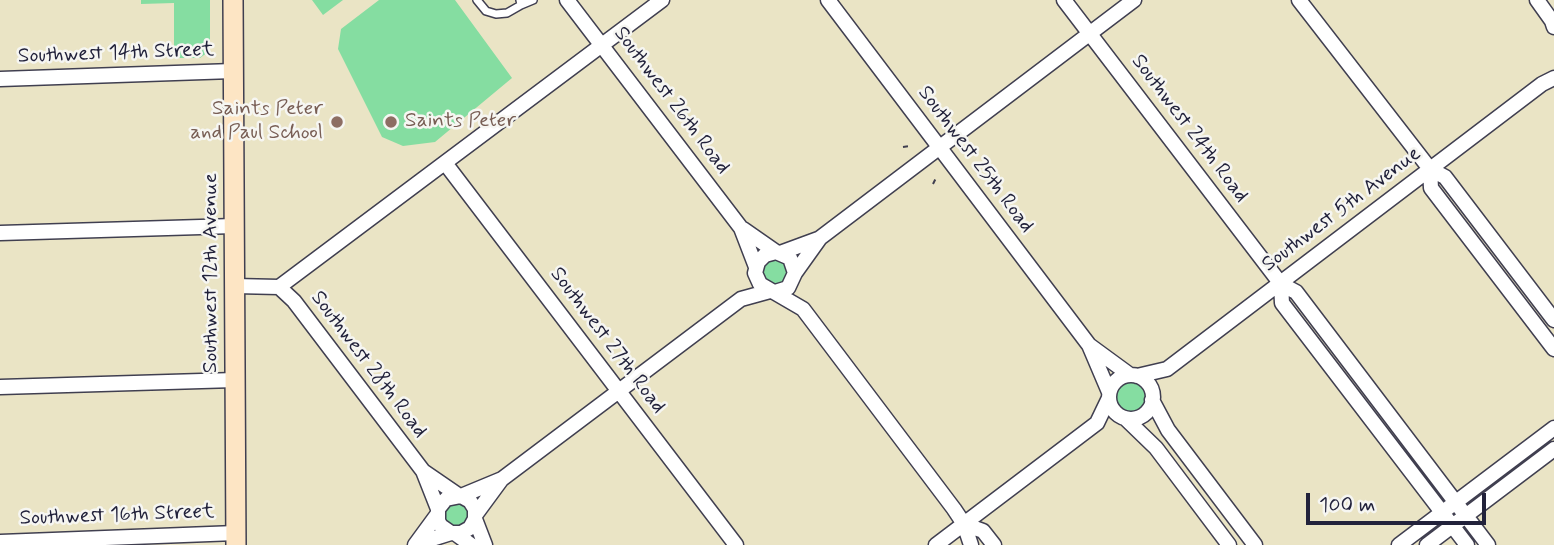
<!DOCTYPE html>
<style>
body{margin:0}
#map{position:relative;width:1554px;height:545px;overflow:hidden;background:#eae4c5;font-family:Mynerve,sans-serif}
canvas{display:block}
.scale{position:absolute;left:1306px;top:493px;width:180px;height:32px;box-sizing:border-box;border:4px solid #22223b;border-top:0;padding-left:9px;font-size:21px;line-height:24px;white-space:nowrap;color:#22223b;-webkit-text-stroke:5px #f6f6f2;paint-order:stroke}
</style>
<div id="map">
<canvas width="1554" height="545"></canvas>
<div class="scale">100 m</div>
</div>
<script>
const context = document.querySelector('canvas').getContext('2d');
context.lineJoin = 'round';
function paint(path, color) {
  context.fillStyle = color;
  context.fill(path, 'evenodd');
}
function poly(rows) {
  const path = new Path2D();
  for (const r of rows) {
    if (r.length === 3) {
      path.moveTo(r[0] + r[2], r[1]);
      path.arc(r[0], r[1], r[2], 0, 2 * Math.PI);
      continue;
    }
    path.moveTo(r[0], r[1]);
    for (let i = 2; i < r.length; i += 2) path.lineTo(r[i], r[i + 1]);
  }
  return path;
}
function trace(path, color, width, dash) {
  context.strokeStyle = color;
  context.lineWidth = width;
  context.lineCap = dash ? 'butt' : 'round';
  context.setLineDash(dash || []);
  context.stroke(path);
}
function write(font, color, halo, rows, align = 'center') {
  context.font = font + ' Mynerve,sans-serif';
  context.lineWidth = 5;
  context.setLineDash([]);
  context.textBaseline = 'middle';
  context.strokeStyle = halo;
  context.fillStyle = color;
  for (const [text, x, y, turn = 0] of rows) {
    context.save();
    context.translate(x, y);
    context.rotate((+turn || 0) * Math.PI / 180);
    context.textAlign = isNaN(turn) ? turn : align;
    if (halo) context.strokeText(text, 0, 0);
    context.fillText(text, 0, 0);
    context.restore();
  }
}
paint(poly([
 [141,0,210,0,210,45,208,52,200,58,174,58,174,3,141,4],
 [312,0,343,0,323,15],
 [379,0,455,0,512,78,435,142,403,146,382,137,338,49,341,29],
 [775,272,13],
 [1130,397,15],
 [456,514,12]
]), '#85dda1');
const lane = poly([
 [477,0,486,11,496,14,507,13,521,5,520,0],
 [521,5,533,0]
]);
const street = poly([
 [567,0,741,228,756,267],
 [828,0,1089,345,1109,392],
 [1064,0,1281,284,1296,292,1488,545],
 [1299,0,1430,169,1445,177,1554,320],
 [1537,0,1552,21,1554,27],
 [0,79,233,71],
 [445,163,736,545],
 [1430,169,1431,188,1554,349],
 [743,229,776,252],
 [0,233,234,226],
 [780,253,818,239],
 [795,273,820,238,1134,0],
 [1281,284,1282,303,1467,545],
 [235,286,279,287,294,301,423,471,438,509],
 [279,287,662,0],
 [775,292,788,288,795,273,790,258,776,252,765,255,758,262,755,273,760,284,803,309,954,509,964,524,971,545],
 [1089,345,1130,375],
 [1131,397,22],
 [1137,376,1167,369,1542,84,1554,78],
 [0,387,235,380],
 [1152,400,1168,430,1255,545],
 [1126,419,1156,448,1229,545],
 [423,471,458,495],
 [461,496,502,479,741,299,770,291],
 [476,514,501,480],
 [475,519,485,545],
 [964,524,983,531,994,545],
 [456,534,471,545],
 [0,542,236,533],
 [416,544,451,533,461,533,470,528,475,519,475,509,470,501,461,496,446,499,438,509,438,521,441,526,451,533],
 [415,545,437,515],
 [936,545,1097,423,1109,398],
 [1399,545,1554,428],
 [1427,545,1554,449]
]);
const secondary = poly([
 [233,0,236,545]
]);
trace(lane, '#403f50', 10);
trace(street, '#403f50', 17);
trace(secondary, '#403f50', 22);
trace(poly([
 [943,119,945,112],
 [903,147,910,146],
 [969,149,977,147],
 [933,184,937,176]
]), '#403f50', 2, [5, 5]);
trace(lane, '#fff', 7);
trace(street, '#fff', 14);
trace(secondary, '#fde5c4', 19);
for (const [x, y, r, color] of [
 [337,122,7,"#8d6e63"],
 [391,122,7,"#8d6e63"]
]) {
  const dot = new Path2D();
  dot.arc(x, y, r, 0, 2 * Math.PI);
  context.fillStyle = color;
  context.fill(dot);
  trace(dot, '#f6f6f2', 2.5);
}
write('21px', '#22223b', '#f6f6f2', [
 ["Southwest 14th Street",116,54,-2],
 ["Southwest 26th Road",671,101,53],
 ["Southwest 24th Road",1189,129,53],
 ["Southwest 25th Road",975,160,53],
 ["Southwest 5th Avenue",1342,210,-37],
 ["Southwest 12th Avenue",212,273,-90],
 ["Southwest 27th Road",607,341,53],
 ["Southwest 28th Road",368,365,53],
 ["Southwest 16th Street",117,516,-2]
]);
write('21px', '#785e54', '#f6f6f2', [
 ["Saints Peter",323,110],
 ["and Paul School",323,134],
 ["Saints Peter",405,122,"left"]
], 'right');
</script>
